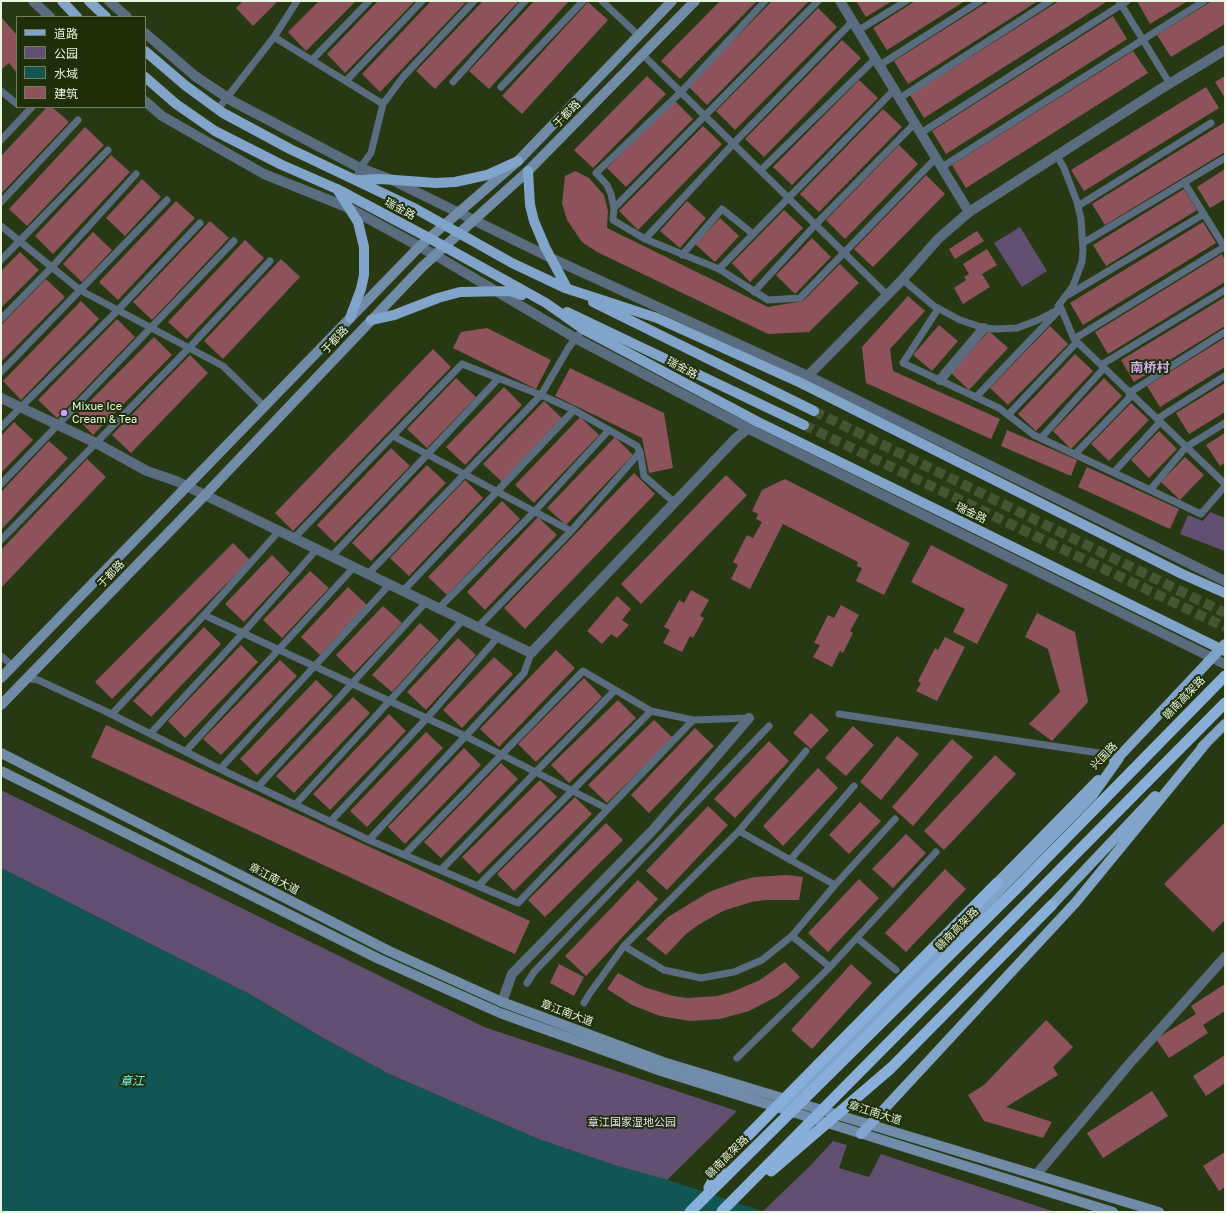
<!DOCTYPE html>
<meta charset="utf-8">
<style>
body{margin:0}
#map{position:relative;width:1226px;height:1213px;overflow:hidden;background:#273913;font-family:"Golos Text","Noto Sans SC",sans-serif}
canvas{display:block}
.frame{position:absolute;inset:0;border:2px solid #e9f5df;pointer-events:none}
.legend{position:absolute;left:16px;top:16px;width:130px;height:92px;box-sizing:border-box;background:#1d2e08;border:1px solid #6f7e5e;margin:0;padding:5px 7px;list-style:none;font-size:12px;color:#e9f5df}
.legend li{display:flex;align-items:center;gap:8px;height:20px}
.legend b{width:20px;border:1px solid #6f7e5e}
</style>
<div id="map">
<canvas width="1226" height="1213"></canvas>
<div class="frame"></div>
<ul class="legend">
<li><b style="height:5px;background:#80a4ca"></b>道路</li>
<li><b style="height:11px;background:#624e71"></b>公园</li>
<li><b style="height:11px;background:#115653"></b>水域</li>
<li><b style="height:11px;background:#8e525b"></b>建筑</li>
</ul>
</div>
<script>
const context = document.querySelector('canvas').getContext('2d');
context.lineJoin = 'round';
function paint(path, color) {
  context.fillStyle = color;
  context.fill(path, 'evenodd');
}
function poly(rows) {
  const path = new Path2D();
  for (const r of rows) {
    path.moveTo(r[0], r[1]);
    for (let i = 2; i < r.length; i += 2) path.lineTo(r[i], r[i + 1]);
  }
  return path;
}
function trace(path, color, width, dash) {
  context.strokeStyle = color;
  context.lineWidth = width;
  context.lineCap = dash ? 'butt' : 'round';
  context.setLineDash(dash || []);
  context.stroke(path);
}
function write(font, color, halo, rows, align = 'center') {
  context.font = font + ' "Golos Text","Noto Sans SC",sans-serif';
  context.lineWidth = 4;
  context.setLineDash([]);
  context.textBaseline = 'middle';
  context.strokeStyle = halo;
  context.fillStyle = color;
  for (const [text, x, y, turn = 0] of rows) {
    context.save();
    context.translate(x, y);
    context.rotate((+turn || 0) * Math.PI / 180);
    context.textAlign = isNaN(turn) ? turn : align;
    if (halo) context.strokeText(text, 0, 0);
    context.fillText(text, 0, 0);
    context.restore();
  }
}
paint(poly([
 [1020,227,1047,271,1022,287,994,243],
 [1210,512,1225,518,1225,551,1180,534,1188,515,1203,521],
 [1,790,484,1027,737,1111,667,1180,617,1166,538,1139,389,1074,321,1037,251,995,1,868],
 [833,1141,847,1145,839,1168,869,1177,881,1154,1055,1212,763,1211,810,1166]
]), '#624e71');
paint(poly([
 [1,868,251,995,321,1037,389,1074,538,1139,617,1166,668,1180,765,1212,1,1212]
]), '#115653');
paint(poly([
 [243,1,278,1,253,26,236,8],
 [319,1,356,1,306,51,288,32],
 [378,1,415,1,345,73,327,54],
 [431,1,467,1,380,92,362,74],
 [483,1,519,1,435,89,416,71],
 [534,1,569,1,489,89,469,71],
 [720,1,757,1,680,79,661,61],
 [772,1,809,1,707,105,688,86],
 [856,1,892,1,866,17],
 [915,1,965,1,887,50,873,28],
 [989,1,1038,1,908,84,894,61],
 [1059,1,1104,1,1105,3,924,118,910,95],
 [1137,1,1188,1,1150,24],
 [1212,1,1225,1,1225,24,1171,57,1157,35],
 [588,2,608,20,522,114,502,96],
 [818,8,837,27,735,130,716,111],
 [1113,16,1127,39,946,154,932,131],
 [1,17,17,35,17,73,9,63,1,70],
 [842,40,861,58,764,157,745,139],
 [1133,51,1148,73,966,188,952,165],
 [647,76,666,94,593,168,574,150],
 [1225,76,1225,98,1215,82],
 [859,80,878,98,792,185,773,167],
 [1206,87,1219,108,1084,191,1071,170],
 [674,100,693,119,626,187,607,168],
 [47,107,52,107,69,122,1,194,1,156],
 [883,109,902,127,819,212,800,194],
 [1225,122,1225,152,1105,225,1092,204],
 [703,126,722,144,638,230,619,211],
 [85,127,104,145,27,226,9,209],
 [899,145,918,164,845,239,826,220],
 [111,155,130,172,53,254,35,236],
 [1225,169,1225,199,1210,208,1197,187],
 [575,171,589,178,604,195,608,211,607,228,768,307,803,301,840,264,859,283,809,332,768,334,597,252,582,242,567,220,562,203,565,176],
 [926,175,945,194,873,267,854,249],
 [142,179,161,197,125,236,106,218],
 [1184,189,1197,210,1106,266,1093,245],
 [176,201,195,218,118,300,99,282],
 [687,201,706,218,680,248,660,231],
 [784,210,803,228,750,282,732,263],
 [720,218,739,236,715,262,695,244],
 [210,221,229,238,152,320,133,302],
 [1203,222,1216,243,1083,325,1070,303],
 [977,231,984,241,955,259,949,249],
 [93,232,112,250,82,282,63,264],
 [812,238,831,257,795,294,776,275],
 [245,240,264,258,187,339,168,322],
 [987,249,997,265,982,274,990,287,963,304,954,288,966,280,964,277,969,274,963,264],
 [20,252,39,270,1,308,1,271],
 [1222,254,1225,260,1225,282,1108,354,1095,332],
 [281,259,300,277,223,359,204,341],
 [46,279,65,297,1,362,1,325],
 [908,296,925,311,890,349,893,371,1000,419,991,439,866,383,862,347],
 [1225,297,1225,326,1134,382,1121,360],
 [81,301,99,319,21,400,3,381],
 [117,319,135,337,57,418,38,400],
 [939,325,958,341,932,371,913,355],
 [1050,326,1068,344,1008,405,990,388],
 [487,328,551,360,536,389,453,348,461,332],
 [989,331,1008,348,969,390,951,373],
 [154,337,172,355,93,435,75,416],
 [1225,338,1225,367,1160,407,1147,386],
 [433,349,451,367,293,531,275,513],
 [1075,354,1093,371,1036,431,1018,414],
 [190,355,208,373,131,453,112,435],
 [570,368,664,413,673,468,649,473,642,438,555,396],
 [456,378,476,397,427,448,407,429],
 [1104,378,1122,396,1071,449,1053,431],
 [1225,383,1225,412,1189,434,1176,413],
 [504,387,522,405,465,465,446,447],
 [544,401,563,419,502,482,483,464],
 [1131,403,1149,420,1109,461,1091,444],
 [580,417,599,435,534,503,515,485],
 [14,422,33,440,1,473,1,436],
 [1007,430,1077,460,1071,476,1001,446],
 [1159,431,1177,449,1149,478,1131,460],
 [1225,433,1225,463,1220,466,1206,445],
 [615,437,633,455,566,525,547,508],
 [49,441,68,458,1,530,1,492],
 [391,448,410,466,335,543,317,525],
 [1185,457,1204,475,1180,500,1161,482],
 [87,459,106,477,1,588,1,550],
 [427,465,446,483,371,561,352,543],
 [1087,467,1179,509,1170,529,1078,487],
 [634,473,655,494,525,629,504,608],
 [726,475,747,495,641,604,621,584],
 [785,479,910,543,884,595,856,581,862,568,857,566,858,562,783,524,750,589,731,579,738,565,733,562,747,535,753,538,762,522,756,519,758,514,752,511,762,490],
 [465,480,483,498,409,576,390,558],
 [502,501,520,519,447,595,428,577],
 [538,517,557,535,485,610,467,592],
 [233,543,250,560,112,699,95,682],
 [931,545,1008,585,977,644,953,632,965,609,911,582],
 [272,555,290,573,244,622,225,604],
 [310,571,329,588,282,638,263,620],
 [348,587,367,605,320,655,301,637],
 [691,590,709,600,700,616,704,618,693,638,690,636,682,652,663,643,670,630,664,627,679,600,684,603],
 [617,596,631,609,622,620,629,625,617,638,611,634,602,644,587,631],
 [841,605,859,615,850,631,853,633,843,653,840,651,832,667,813,657,820,645,814,643,828,615,834,618],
 [383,606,402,623,354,673,336,655],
 [1037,613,1075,632,1088,702,1052,741,1029,724,1060,692,1048,649,1025,637],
 [420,623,439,640,392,692,372,675],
 [204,627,221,644,151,717,133,701],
 [945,637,965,647,937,701,916,691,921,683,918,681,935,648,938,650],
 [458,638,476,655,426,710,407,692],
 [241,645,258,662,185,738,168,721],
 [556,650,575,668,499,747,480,729],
 [494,657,513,674,462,728,443,710],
 [280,660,297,676,221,755,203,739],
 [584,678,602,697,536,762,518,744],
 [316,680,333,696,257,775,240,759],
 [353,697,370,713,294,793,276,776],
 [618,700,636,718,569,783,551,765],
 [811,713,829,730,811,749,793,733],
 [389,714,406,731,330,810,313,794],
 [654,720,673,738,607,803,588,785],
 [106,725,530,921,515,954,91,757],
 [853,726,874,745,846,776,825,758],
 [695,728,714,746,649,813,631,795],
 [426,732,443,748,367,827,350,811],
 [897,736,919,754,881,800,860,782],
 [952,739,973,757,913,826,892,807],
 [769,741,789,761,735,818,714,799],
 [464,748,481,765,405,844,388,827],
 [995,755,1016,774,944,850,924,831],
 [501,763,518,779,441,858,424,842],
 [818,768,838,788,783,846,763,826],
 [540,780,557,797,479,874,462,857],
 [575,797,592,814,514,891,497,874],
 [860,802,881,821,849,854,829,835],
 [708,806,728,825,667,890,646,871],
 [1225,822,1225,920,1213,932,1164,884],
 [606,823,623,840,545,917,528,900],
 [906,834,926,853,893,888,872,869],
 [945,869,966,889,906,952,885,933],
 [787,875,803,877,799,900,766,900,751,902,723,911,698,925,686,934,666,955,646,939,668,917,709,892,739,881,755,877],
 [859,879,879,898,828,952,808,933],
 [638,880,658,899,586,976,565,956],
 [785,962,800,977,788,988,776,997,749,1011,720,1019,690,1021,660,1016,632,1005,607,989,618,973,644,987,673,996,687,998,717,996,732,992,760,980],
 [559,964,584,977,574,996,550,983],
 [851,964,872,983,812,1049,791,1030],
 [1225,984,1225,1011,1203,1025,1208,1033,1169,1058,1156,1039,1196,1014,1191,1006],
 [1046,1020,1073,1047,1053,1067,1058,1075,1006,1107,1052,1122,1043,1138,984,1121,968,1095,984,1085],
 [1225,1055,1225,1083,1206,1096,1193,1076],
 [1152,1091,1168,1116,1103,1158,1087,1133],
 [1225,1152,1225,1187,1219,1191,1203,1166]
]), '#8e525b');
trace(poly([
 [814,411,1225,613],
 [804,425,1225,627]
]), '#445532', 10, [10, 5]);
trace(poly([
 [602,1,638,35],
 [765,1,681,92,596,173,607,185,611,194,614,208,613,220,645,239,719,269,768,300,800,298,936,158],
 [1119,1,1170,84],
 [859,30,906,1],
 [274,37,383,104],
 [643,55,887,295],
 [312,60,369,1],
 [880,65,980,1],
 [346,81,422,1],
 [453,82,525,1],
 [501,87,583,1],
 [1,91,17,104],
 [900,98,1050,1],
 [216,108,218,109,274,37,297,1],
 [921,133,1127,1],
 [1,140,32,107],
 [942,167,1204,1],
 [761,170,876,58],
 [356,180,360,168,371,153,383,104,403,77,474,1],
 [1184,182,1225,248],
 [1,202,78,120],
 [1078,206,1211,123],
 [614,208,818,1],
 [1,226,80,290,223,366,265,407],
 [645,239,733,144,853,21],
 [1083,243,1225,158],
 [682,255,722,209,753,234],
 [1,260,108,150],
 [719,269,895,89],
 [902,279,934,306,960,320,984,328,995,329,1017,328,1038,320,1061,308,1058,306,1073,286,1082,262,1083,250,1081,219,1077,202,1064,168,1057,156],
 [754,292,816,224,915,123],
 [1068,295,1204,214],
 [938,309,903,363,999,408,1034,435,1201,514,1225,486],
 [1,319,51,268,136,174],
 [1074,339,1224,247],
 [1101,365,1225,290],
 [1,372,167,200],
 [1129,393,1225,332],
 [976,397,1061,308,1074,339,1225,484],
 [1008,415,1077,342],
 [1157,419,1225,376],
 [1,427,117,311,200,223],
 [393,436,571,531],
 [1041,438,1104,368],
 [1075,454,1132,395],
 [1114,472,1160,422],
 [1,484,234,241],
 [1150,490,1186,447,1225,423],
 [294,538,462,364,541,395,574,410,637,446,640,452,644,476,675,503],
 [1,540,188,349,270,261],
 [332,556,498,379],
 [368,574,541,395,569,347,583,329],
 [403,591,574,410],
 [439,608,534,512,609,430],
 [204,615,465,736,608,809],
 [478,627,571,531,640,452],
 [1,656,13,666],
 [27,678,38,680,105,711,220,769,369,840,518,903,693,720],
 [112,714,204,615,279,531],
 [839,714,1099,753],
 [150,734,243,633,317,549],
 [186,751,354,567],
 [220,769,390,584],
 [258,787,426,602],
 [295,805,463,620],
 [330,822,427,718,498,637],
 [739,831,835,885],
 [369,840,524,673,531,653],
 [404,855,583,671,651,711,693,720,749,718],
 [790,860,854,786],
 [441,870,615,690],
 [478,886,651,711],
 [792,936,830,967],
 [857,938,896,970],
 [624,946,664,970,701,978,734,972,762,960,792,936,835,885,895,819],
 [527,983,534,972,769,726],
 [584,1003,590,993,624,946,739,831,806,751],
 [737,1058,830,967,936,852]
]), '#5a6c7f', 7);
trace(poly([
 [940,380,984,328],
 [803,381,902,280,938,239,969,212,1159,90,1225,50],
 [1,398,96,443,147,471,176,481,531,653,736,438,754,424],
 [502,1002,512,974,653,830,749,718],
 [1036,1175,1130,1063,1225,957]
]), '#5a6c7f', 10);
trace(poly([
 [33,1,50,17],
 [109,1,127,17],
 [840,1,969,212],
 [145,33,195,76,234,102,360,168,392,180,551,258,808,376,1225,581],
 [145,101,162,116,264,174,349,208,435,255,577,339,749,429,1225,664]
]), '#5a6c7f', 10);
trace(poly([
 [1,678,420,246,518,161,672,1],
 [1,705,205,495,422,267,528,171,695,1],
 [1,753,389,951,502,1002,663,1062,1159,1212],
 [1,771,379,959,500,1013,661,1071,1113,1212]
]), '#708ca9', 10);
trace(poly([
 [62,1,77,17],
 [89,1,106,17],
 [145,51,186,86,223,113,290,149,416,209,512,263,565,288,657,318,801,383,1182,574,1225,593],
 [145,77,176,104,215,131,282,165,337,189,429,238,546,303,583,329,756,421,1225,651],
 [528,171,530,205,534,221,545,247,567,288],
 [358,180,381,179,436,183,455,182,487,175,518,161],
 [337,189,358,222,364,247,364,275,361,289,350,318],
 [593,302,814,411],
 [567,312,804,425],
 [371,320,394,315,438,298,460,292,510,291,522,295],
 [1202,747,1225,724],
 [1114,762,1225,644],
 [997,883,1098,780],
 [1052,905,1155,796],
 [784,1110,1092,796,1119,758],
 [861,1134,1076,902,1207,742]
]), '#80a4ca', 10);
trace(poly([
 [690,1212,704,1198]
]), '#88afd9', 11);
trace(poly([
 [771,1171,891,1068,1052,905],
 [709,1188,723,1161,997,883],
 [704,1198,1018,887,1225,676],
 [722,1211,1225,703]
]), '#88afd9', 11);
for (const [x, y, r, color] of [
 [64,413,4,"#d49cfb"]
]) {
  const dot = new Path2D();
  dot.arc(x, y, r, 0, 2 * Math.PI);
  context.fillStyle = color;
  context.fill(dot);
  trace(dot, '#1d2e08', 1.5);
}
write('11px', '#e9f5df', '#1d2e08', [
 ["于都路",567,114,-45],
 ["瑞金路",400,209,28],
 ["于都路",335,340,-47],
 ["瑞金路",682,368,28],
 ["瑞金路",971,513,26],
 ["于都路",111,574,-46],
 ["赣南高架路",1184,698,-46],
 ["兴国路",1104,756,-46],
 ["章江南大道",274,879,27],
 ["赣南高架路",957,929,-45],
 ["章江南大道",567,1013,20],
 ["章江南大道",875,1113,17],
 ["赣南高架路",727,1157,-45]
]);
write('11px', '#e9f5df', '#1d2e08', [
 ["Mixue Ice",72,407],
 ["Cream & Tea",72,420]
], 'left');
write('11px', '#ebdaf9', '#1d2e08', [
 ["章江国家湿地公园",632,1123]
]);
write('italic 12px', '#78f2eb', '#1d2e08', [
 ["章江",132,1081]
]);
write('bold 13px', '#d2acee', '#1d2e08', [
 ["南桥村",1150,368]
]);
</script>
